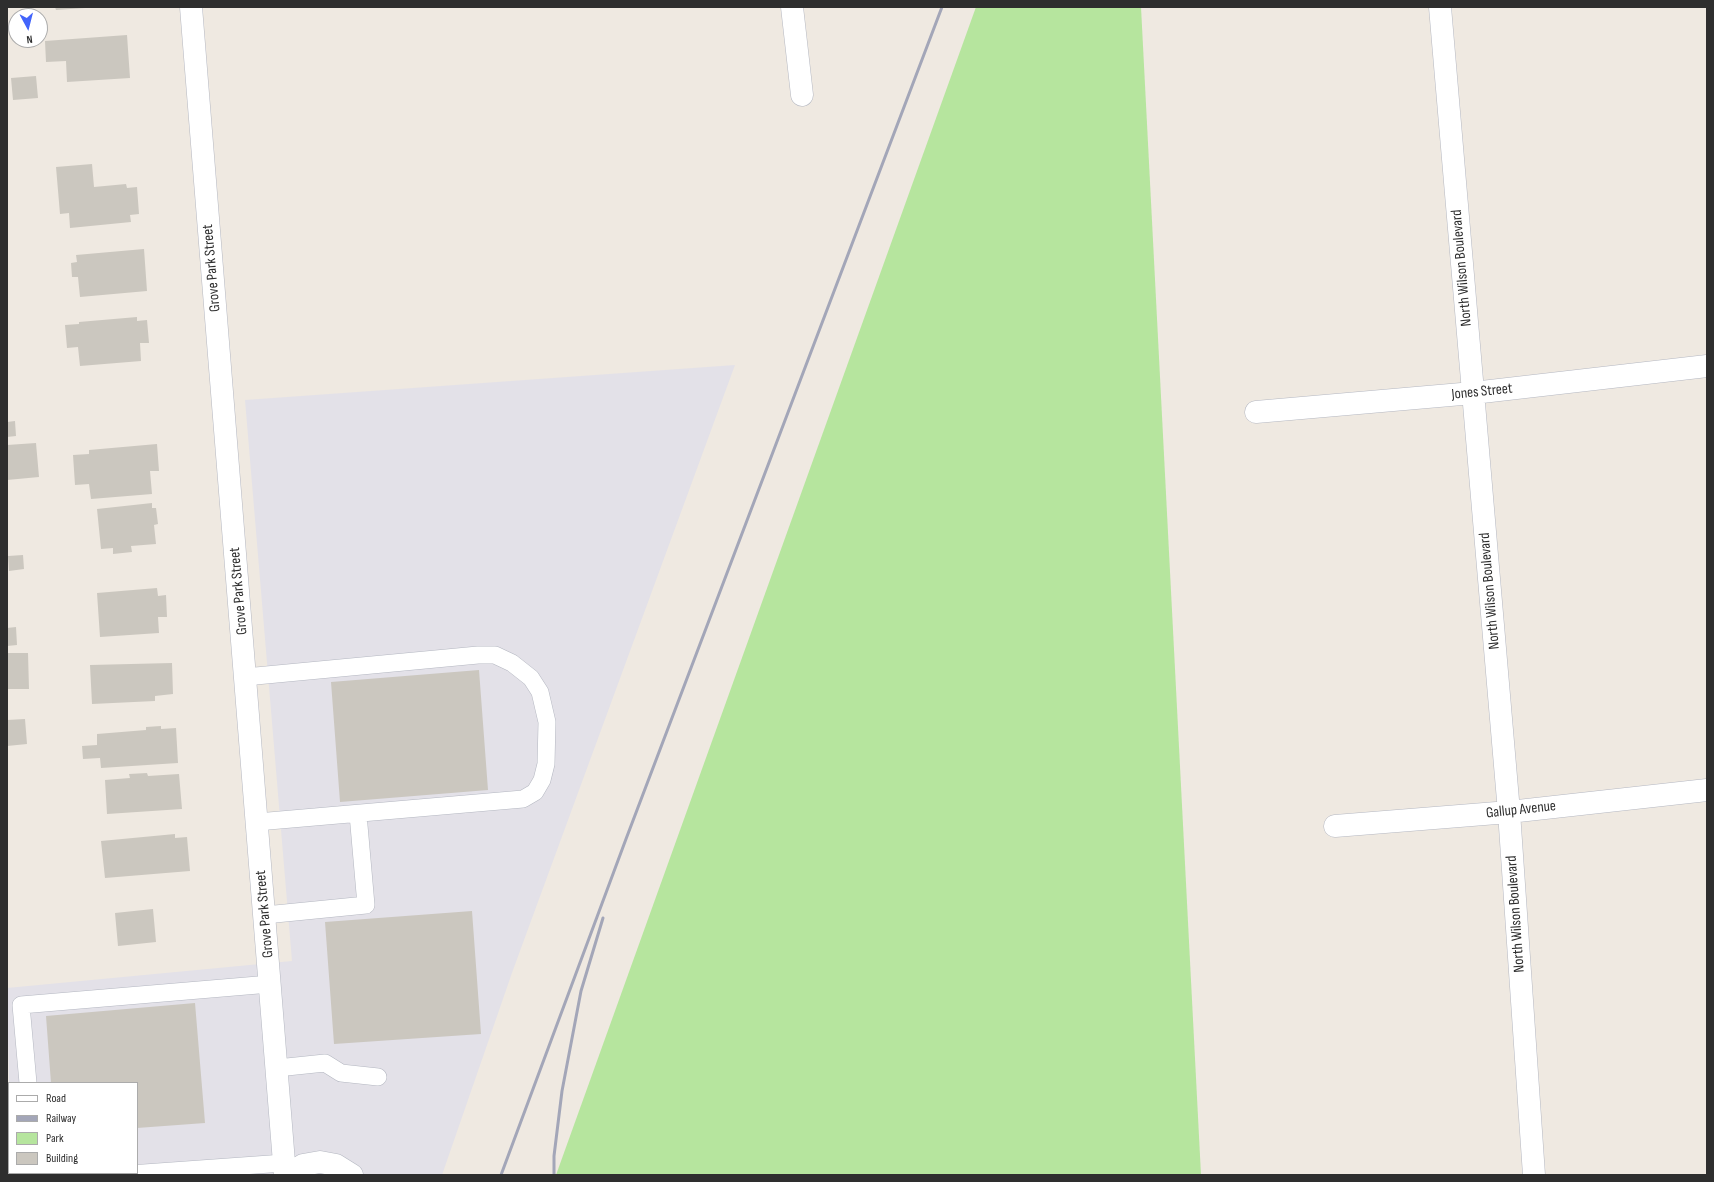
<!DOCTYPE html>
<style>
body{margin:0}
#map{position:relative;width:1714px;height:1182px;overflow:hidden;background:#efe9e1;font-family:"Sofia Sans Condensed",sans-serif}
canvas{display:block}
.frame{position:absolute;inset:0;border:8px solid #2e2e2e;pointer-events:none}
.legend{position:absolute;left:8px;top:1082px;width:130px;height:92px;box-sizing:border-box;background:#fff;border:1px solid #ababab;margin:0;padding:5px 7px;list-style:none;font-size:12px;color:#2e2e2e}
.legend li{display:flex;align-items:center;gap:8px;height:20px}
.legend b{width:20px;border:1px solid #ababab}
.north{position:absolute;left:8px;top:8px;width:40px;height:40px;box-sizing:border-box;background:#fff;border:1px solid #ababab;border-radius:50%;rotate:173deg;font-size:11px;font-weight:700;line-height:16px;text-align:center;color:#2e2e2e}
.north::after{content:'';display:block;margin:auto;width:14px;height:18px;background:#4264fb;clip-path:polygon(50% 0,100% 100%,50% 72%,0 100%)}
</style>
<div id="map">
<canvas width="1714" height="1182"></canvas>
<div class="frame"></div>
<ul class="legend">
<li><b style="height:5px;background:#fff"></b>Road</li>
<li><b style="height:5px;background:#a3a6b8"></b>Railway</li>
<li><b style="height:11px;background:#b6e59e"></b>Park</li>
<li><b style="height:11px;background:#cbc7bf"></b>Building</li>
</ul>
<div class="north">N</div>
</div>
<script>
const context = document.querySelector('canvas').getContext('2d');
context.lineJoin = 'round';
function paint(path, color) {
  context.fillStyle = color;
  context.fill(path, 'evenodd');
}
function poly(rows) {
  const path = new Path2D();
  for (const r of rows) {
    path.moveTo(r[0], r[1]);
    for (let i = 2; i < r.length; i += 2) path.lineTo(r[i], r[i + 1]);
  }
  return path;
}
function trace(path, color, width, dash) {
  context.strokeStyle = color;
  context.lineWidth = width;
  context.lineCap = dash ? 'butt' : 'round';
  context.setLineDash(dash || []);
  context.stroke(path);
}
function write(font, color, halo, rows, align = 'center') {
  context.font = font + ' "Sofia Sans Condensed",sans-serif';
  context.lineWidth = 3;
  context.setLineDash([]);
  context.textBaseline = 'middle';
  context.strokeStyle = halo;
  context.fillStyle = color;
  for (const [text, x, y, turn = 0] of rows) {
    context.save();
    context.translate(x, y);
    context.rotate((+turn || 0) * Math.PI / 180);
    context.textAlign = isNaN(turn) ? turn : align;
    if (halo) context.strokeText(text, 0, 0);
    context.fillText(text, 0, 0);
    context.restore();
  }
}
paint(poly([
 [735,365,513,970,442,1175,13,1175,13,1173,137,1173,137,1083,9,1083,9,1086,7,988,292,961,245,400]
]), '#e3e1e8');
paint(poly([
 [976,7,1141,7,1201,1175,556,1175]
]), '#b6e59e');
paint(poly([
 [55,7,85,7,85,8,56,10],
 [127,35,130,78,67,82,66,61,46,62,45,41],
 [36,76,38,98,13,100,11,78],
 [92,164,94,187,126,184,127,188,137,187,139,214,130,215,131,222,70,228,69,213,60,214,56,167],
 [144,249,147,291,80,297,78,277,72,277,71,263,77,262,76,255],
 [137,317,137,321,147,320,149,343,140,343,141,361,80,366,78,347,67,348,65,325,79,324,79,322],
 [15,421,16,436,7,437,7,422],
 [36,443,39,477,7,480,7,445],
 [157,444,159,471,150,471,152,494,91,499,89,484,75,485,73,455,89,454,89,450],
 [152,503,152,508,156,508,158,524,154,525,156,544,131,546,132,552,113,554,113,548,101,549,97,509],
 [23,555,24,569,9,571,8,556],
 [157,588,158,596,166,595,167,617,158,617,159,633,100,637,97,593],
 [16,627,17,645,7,646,7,628],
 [7,653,28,653,29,689,7,689],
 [172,663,173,694,155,696,155,701,92,704,90,665],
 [479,670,488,790,340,802,331,682],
 [25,719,27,744,7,746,7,720],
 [161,726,161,729,176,728,178,763,101,768,100,758,83,759,82,746,97,745,97,734,146,730,146,727],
 [147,773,148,776,179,774,182,809,107,814,105,780,130,778,129,774],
 [175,834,175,838,187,837,190,871,105,878,101,841],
 [153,909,156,942,118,946,115,913],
 [472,911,481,1034,334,1044,325,922],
 [195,1003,205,1123,137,1128,137,1083,51,1083,46,1016]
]), '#cbc7bf');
const service = poly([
 [245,677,478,655,495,655,512,663,531,678,540,692,547,722,546,764,542,780,535,792,523,799,257,822],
 [265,915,366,905,358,814],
 [277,1068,325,1063,341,1073,378,1077],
 [28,1083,21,1005,270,984],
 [35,1173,35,1175],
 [116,1175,284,1163]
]);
const minor = poly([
 [191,7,285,1175],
 [792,7,802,95],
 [1440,7,1509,812,1534,1175],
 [1256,412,1473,393,1707,366],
 [1335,826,1509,812,1707,790],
 [287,1175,303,1165,320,1162,336,1165,352,1175]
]);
trace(service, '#b4b7c1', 18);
trace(minor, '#b4b7c1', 23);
trace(service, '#fff', 17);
trace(minor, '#fff', 22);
trace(poly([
 [501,1175,626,839,942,7],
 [554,1175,554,1156,562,1091,581,991,603,918]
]), '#a3a6b8', 3);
write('15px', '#2e2e2e', '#fff', [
 ["Grove Park Street",212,268,-95],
 ["North Wilson Boulevard",1462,268,-95],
 ["Jones Street",1482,392,-6],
 ["Grove Park Street",239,591,-95],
 ["North Wilson Boulevard",1490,591,-95],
 ["Gallup Avenue",1521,810,-6],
 ["Grove Park Street",265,914,-95],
 ["North Wilson Boulevard",1516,914,-94]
]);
</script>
